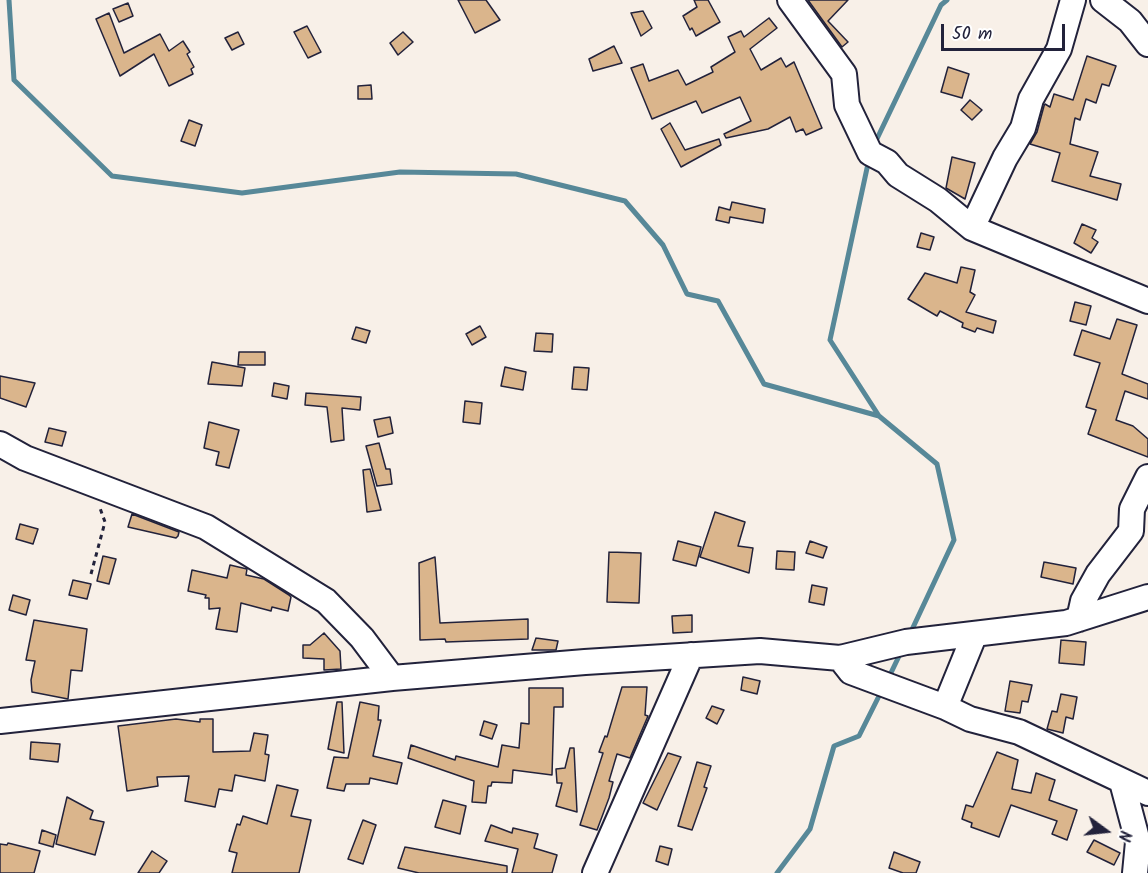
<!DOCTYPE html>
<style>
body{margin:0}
#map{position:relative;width:1148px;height:873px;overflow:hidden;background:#f8f0e8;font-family:Kalam,sans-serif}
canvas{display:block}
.north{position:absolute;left:1076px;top:801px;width:60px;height:60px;-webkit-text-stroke:4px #fff;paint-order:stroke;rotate:105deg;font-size:16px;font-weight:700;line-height:24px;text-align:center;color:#22223b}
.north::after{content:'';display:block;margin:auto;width:21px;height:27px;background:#22223b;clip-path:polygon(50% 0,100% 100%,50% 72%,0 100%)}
.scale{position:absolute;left:941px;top:24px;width:124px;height:27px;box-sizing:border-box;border:3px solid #22223b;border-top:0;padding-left:8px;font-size:18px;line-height:21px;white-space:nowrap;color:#22223b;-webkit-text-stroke:4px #fff;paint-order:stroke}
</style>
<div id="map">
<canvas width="1148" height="873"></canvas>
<div class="north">N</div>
<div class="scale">50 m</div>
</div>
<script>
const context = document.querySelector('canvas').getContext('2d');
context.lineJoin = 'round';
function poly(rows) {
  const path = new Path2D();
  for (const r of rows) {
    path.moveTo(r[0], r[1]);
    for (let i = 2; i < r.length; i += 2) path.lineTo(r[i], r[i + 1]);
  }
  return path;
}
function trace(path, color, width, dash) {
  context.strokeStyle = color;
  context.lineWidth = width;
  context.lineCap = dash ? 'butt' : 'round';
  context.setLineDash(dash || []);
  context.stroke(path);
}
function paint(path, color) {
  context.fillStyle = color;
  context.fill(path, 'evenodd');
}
trace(poly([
 [9,0,14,80,112,176,242,193,400,172,516,174,625,201,663,245,687,294,718,301,764,384,879,416],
 [874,145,941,5,947,0],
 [869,159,830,340,879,416,937,464,954,540,909,636],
 [888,679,901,652],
 [777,873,810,829,834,746,859,736,882,690]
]), '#578898', 5);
const building = poly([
 [458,0,486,0,500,20,475,33,458,0],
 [694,0,708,0,720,22,696,36,692,28,690,30,683,16,697,7,694,0],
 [808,0,848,0,828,21,848,42,842,47,808,0],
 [128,3,133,16,119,22,113,9,128,3],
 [643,11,652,28,641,36,631,13,643,11],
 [109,13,124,53,160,34,169,51,183,41,190,52,187,54,194,67,191,69,193,74,169,86,154,54,120,76,96,19,109,13],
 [769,18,777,28,750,49,761,70,781,58,786,67,794,62,822,128,806,135,803,129,796,132,790,117,768,129,726,138,724,134,751,121,740,97,702,113,696,101,652,119,631,68,643,64,649,81,678,70,686,85,713,72,711,67,735,52,728,37,741,31,744,37,769,18],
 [307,26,321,52,308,58,294,32,307,26],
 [238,32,244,44,232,50,225,38,238,32],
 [403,32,413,42,398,55,390,43,403,32],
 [614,46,622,63,593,71,589,59,614,46],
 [1087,56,1116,66,1109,86,1102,84,1096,103,1086,99,1080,120,1075,118,1070,144,1098,152,1090,176,1121,184,1117,200,1052,181,1060,153,1030,144,1037,132,1044,106,1045,104,1050,107,1054,94,1073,100,1087,56],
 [948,67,969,74,962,98,941,92,948,67],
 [371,85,372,99,358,99,358,86,371,85],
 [970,100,982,110,972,120,961,110,970,100],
 [189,120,202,125,195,146,181,141,189,120],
 [670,123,685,150,719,139,721,145,681,167,661,129,670,123],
 [952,157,975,163,965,199,946,188,952,157],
 [732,202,765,209,763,223,730,217,729,223,716,220,719,207,730,210,732,202],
 [1082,224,1096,230,1092,238,1098,242,1091,253,1074,243,1082,224],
 [921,233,934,237,930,250,917,247,921,233],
 [961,267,975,270,970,292,975,295,966,312,996,321,993,333,977,328,975,332,962,327,963,323,940,311,937,316,908,299,925,273,957,283,961,267],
 [1075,302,1091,306,1086,325,1070,321,1075,302],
 [1117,319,1137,325,1122,374,1148,384,1148,399,1125,391,1116,420,1133,426,1148,439,1148,457,1088,434,1096,410,1086,407,1100,363,1074,355,1082,330,1110,339,1117,319],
 [480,326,486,337,472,345,466,334,480,326],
 [356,327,370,331,366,343,352,339,356,327],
 [536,333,553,334,552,352,534,351,536,333],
 [239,352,265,352,265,365,238,365,239,352],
 [212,362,245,368,242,386,208,384,212,362],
 [505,367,526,372,523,390,501,386,505,367],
 [574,367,589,368,587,390,572,389,574,367],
 [0,376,35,383,26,407,0,398,0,376],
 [274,383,289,386,287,399,272,396,274,383],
 [306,393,361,397,360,410,342,408,344,440,331,442,327,407,305,405,306,393],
 [465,401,482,403,480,424,463,422,465,401],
 [390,417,393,433,378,437,374,420,390,417],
 [209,422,239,430,229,468,216,465,219,452,204,448,209,422],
 [49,428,66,432,62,446,45,442,49,428],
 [379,443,386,469,390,469,392,484,377,486,366,446,379,443],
 [370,469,381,510,367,512,363,470,370,469],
 [715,512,745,522,738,546,753,548,749,573,700,557,715,512],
 [132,514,179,532,178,536,176,538,128,527,132,514],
 [20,524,38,529,33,544,16,539,20,524],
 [678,541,701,547,696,566,673,560,678,541],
 [810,541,827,547,823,558,806,553,810,541],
 [777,551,795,552,794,570,776,569,777,551],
 [609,552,641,553,639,603,607,602,609,552],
 [103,556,116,559,109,584,97,581,103,556],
 [435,557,440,623,528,619,528,639,446,642,445,639,420,640,419,563,435,557],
 [1044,562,1076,568,1073,584,1041,577,1044,562],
 [230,565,247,569,246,575,264,579,289,595,291,597,288,611,272,607,271,611,241,603,237,632,216,629,220,608,209,609,209,598,205,598,206,595,188,591,192,570,227,578,230,565],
 [73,580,91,584,87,599,69,595,73,580],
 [812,585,827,588,824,605,809,602,812,585],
 [13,595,30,600,26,615,9,610,13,595],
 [692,615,692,632,673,633,672,616,692,615],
 [34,620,87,629,82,671,71,670,68,699,32,692,31,680,35,661,26,660,34,620],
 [324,633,340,651,341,669,324,670,324,659,303,658,303,645,310,645,324,633],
 [536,638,558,641,556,650,532,650,536,638],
 [1061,640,1086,642,1084,665,1059,663,1061,640],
 [743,677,760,681,757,694,741,690,743,677],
 [1010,681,1032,685,1028,702,1022,701,1020,713,1005,711,1010,681],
 [622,687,647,687,645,715,648,716,630,758,617,754,609,781,613,782,609,798,597,830,580,825,603,753,599,752,605,736,607,737,622,687],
 [529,688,563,688,563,707,554,707,552,775,513,770,512,783,492,782,491,786,488,786,486,803,472,802,474,781,408,758,411,745,455,760,456,756,498,767,502,745,519,748,521,723,529,724,529,688],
 [1061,694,1077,697,1073,719,1066,717,1063,733,1047,729,1052,711,1057,712,1061,694],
 [337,702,342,702,344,753,328,749,337,702],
 [360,702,379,706,378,720,381,720,373,756,402,763,397,784,370,778,369,784,346,784,344,791,327,788,334,757,348,758,360,702],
 [712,706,724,710,717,724,706,718,712,706],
 [176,719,200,722,200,719,213,719,213,752,250,751,254,733,268,735,265,754,269,755,265,781,235,775,232,791,219,789,215,807,185,801,189,776,157,777,158,786,127,791,118,726,176,719],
 [484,721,497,725,492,739,480,735,484,721],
 [31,742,60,744,58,762,30,759,31,742],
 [570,748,574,748,577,812,556,806,562,783,557,783,556,769,565,768,570,748],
 [997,752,1018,760,1012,789,1031,793,1036,773,1055,780,1049,800,1077,810,1067,840,1052,834,1057,821,1011,805,999,837,971,827,972,823,962,819,966,805,973,807,997,752],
 [668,753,681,757,657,810,643,803,668,753],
 [697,762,711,766,704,787,707,788,692,830,678,826,697,762],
 [277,785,298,790,291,816,311,820,299,873,232,873,237,853,229,851,237,824,240,825,243,816,267,824,277,785],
 [67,797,93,811,90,819,104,822,95,855,56,844,67,797],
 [443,800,466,806,460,834,435,827,443,800],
 [363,820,376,825,363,864,348,859,363,820],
 [491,825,512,833,513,828,538,834,534,848,557,855,552,873,512,873,518,849,485,841,491,825],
 [42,830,56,835,53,847,39,843,42,830],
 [1094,840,1120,853,1114,865,1087,852,1094,840],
 [8,843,40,851,34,873,0,873,0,844,7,845,8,843],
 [660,846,672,849,668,865,656,861,660,846],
 [405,847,507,866,507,873,419,873,398,868,405,847],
 [152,851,167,861,159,873,138,873,152,851],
 [894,852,920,862,916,873,903,873,889,868,894,852]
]);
paint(building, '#dab58c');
trace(building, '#22223b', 1.5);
const minor = poly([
 [790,0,844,74,847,105,870,153,887,162,898,175,938,200,972,228,1148,301],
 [1103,0,1130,21,1148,44],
 [972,228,1005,158,1023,128,1031,99,1059,49,1073,0],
 [0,444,25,458,206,527,326,601,362,638,392,678],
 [1079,619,1083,601,1098,574,1131,531,1132,509,1148,477],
 [974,636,945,707,970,719,1019,732,1148,793],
 [840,658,851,672,945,707],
 [0,721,392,678,585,662,760,651,840,658,906,642,1066,623,1148,597],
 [1122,782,1138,842,1135,873],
 [595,873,691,655]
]);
trace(minor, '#22223b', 28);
trace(poly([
 [91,574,105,522,100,508]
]), '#22223b', 3, [4.5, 4.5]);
trace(minor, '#fff', 24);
</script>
